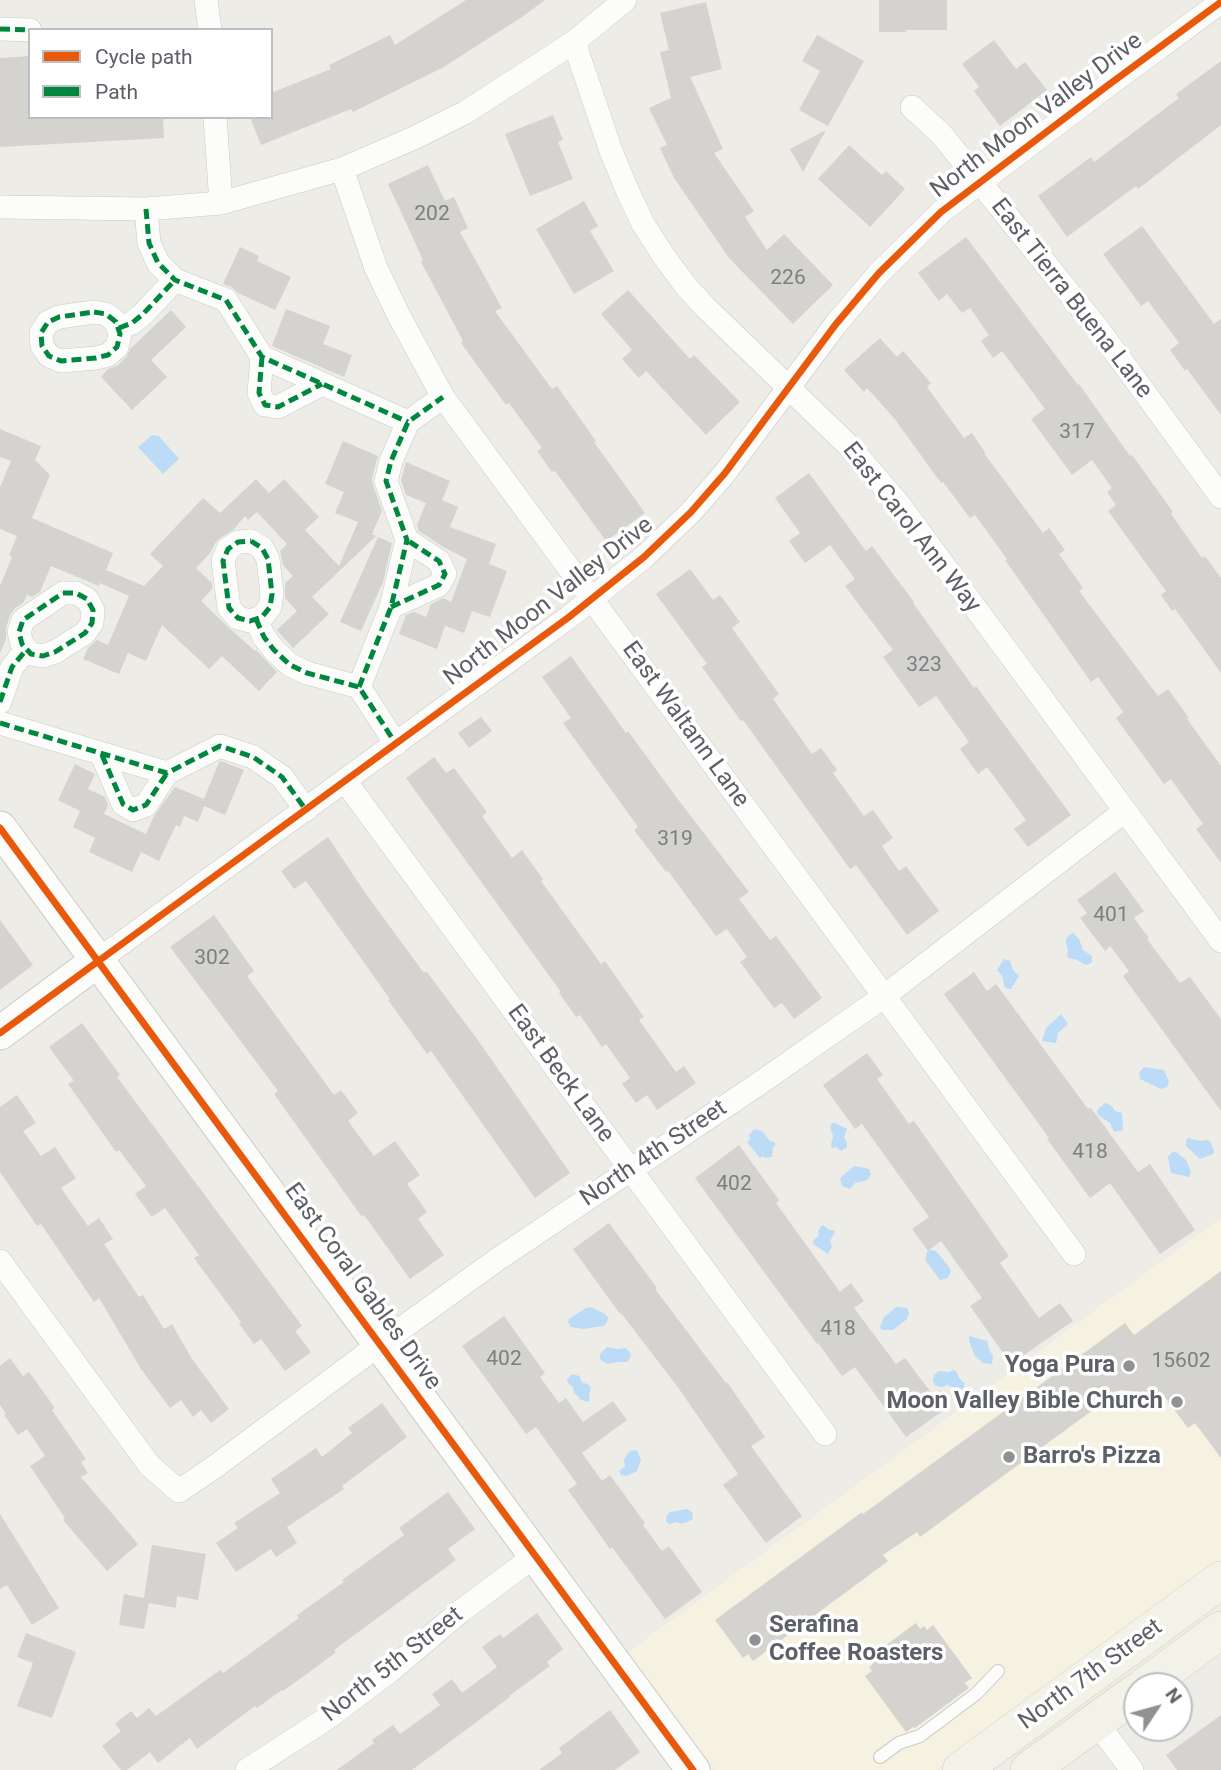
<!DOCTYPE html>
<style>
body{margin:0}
#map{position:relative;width:1221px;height:1770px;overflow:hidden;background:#edece7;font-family:Roboto,sans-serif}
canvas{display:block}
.legend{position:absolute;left:28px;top:28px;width:245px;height:91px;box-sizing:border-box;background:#fff;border:2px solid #bebfc2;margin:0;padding:9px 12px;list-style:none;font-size:21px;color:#5d6066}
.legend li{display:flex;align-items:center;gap:14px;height:35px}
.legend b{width:35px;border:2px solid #bebfc2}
.north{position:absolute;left:1123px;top:1672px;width:70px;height:70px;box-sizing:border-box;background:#fff;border:2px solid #bebfc2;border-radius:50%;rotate:54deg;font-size:19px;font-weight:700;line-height:28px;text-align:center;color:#5d6066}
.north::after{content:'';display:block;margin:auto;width:24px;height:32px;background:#8f9193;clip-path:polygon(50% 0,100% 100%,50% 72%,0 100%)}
</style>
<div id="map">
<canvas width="1221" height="1770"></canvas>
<ul class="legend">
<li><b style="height:9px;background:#e8590c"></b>Cycle path</li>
<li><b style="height:9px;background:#00873e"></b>Path</li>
</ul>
<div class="north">N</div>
</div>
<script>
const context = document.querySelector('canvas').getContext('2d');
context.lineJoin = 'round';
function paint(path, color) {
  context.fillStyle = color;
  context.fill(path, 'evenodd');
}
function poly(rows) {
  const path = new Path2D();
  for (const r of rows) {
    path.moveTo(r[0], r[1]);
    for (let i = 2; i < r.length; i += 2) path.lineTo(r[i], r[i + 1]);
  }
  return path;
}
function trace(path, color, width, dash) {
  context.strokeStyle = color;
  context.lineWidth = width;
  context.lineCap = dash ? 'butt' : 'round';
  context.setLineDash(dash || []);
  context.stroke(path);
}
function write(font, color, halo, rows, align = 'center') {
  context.font = font + ' Roboto,sans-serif';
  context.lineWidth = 7;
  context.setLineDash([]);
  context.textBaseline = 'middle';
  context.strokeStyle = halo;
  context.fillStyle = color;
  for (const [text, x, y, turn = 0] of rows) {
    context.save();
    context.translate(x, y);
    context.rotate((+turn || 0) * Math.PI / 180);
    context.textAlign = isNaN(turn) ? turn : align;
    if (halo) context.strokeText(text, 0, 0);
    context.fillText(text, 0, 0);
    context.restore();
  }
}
paint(poly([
 [1221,1218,1221,1562,937,1770,715,1770,628,1652]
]), '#f6f2e1');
paint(poly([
 [152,435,159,436,179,459,163,474,138,447],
 [1073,933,1079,939,1083,950,1092,956,1092,962,1089,964,1086,965,1077,960,1069,958,1067,956,1068,949,1066,943,1066,939,1069,935],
 [1004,959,1010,961,1013,970,1019,976,1011,989,1009,989,1005,988,1002,976,997,970],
 [1061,1014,1068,1024,1058,1033,1056,1043,1042,1041,1046,1028],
 [1144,1067,1164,1070,1169,1082,1167,1087,1161,1089,1140,1079,1139,1073],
 [1105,1103,1112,1106,1115,1111,1122,1113,1123,1130,1114,1132,1110,1123,1098,1115,1097,1111,1100,1107],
 [832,1123,835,1123,847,1129,844,1137,847,1143,847,1147,841,1151,836,1147,832,1148,831,1145,833,1136,830,1127],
 [754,1129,762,1131,771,1142,773,1141,776,1145,773,1147,772,1157,765,1158,763,1156,760,1158,747,1142,750,1140,749,1135],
 [1188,1138,1201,1141,1208,1140,1211,1143,1214,1151,1213,1154,1200,1159,1186,1146,1186,1141],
 [1172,1152,1176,1152,1186,1160,1191,1172,1189,1177,1171,1173,1168,1157],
 [854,1166,869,1169,871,1174,867,1180,855,1183,850,1189,842,1186,840,1178],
 [822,1225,830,1230,833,1230,835,1232,830,1241,832,1247,828,1254,813,1244,813,1241,819,1235,818,1231],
 [931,1250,936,1251,949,1267,951,1271,948,1278,940,1280,925,1260,927,1252],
 [591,1307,605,1314,608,1318,607,1322,604,1326,583,1329,571,1327,568,1322,569,1319,586,1308],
 [896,1307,907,1308,909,1313,907,1319,893,1330,882,1330,880,1327,883,1320,883,1318],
 [969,1336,987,1341,989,1349,993,1356,992,1364,983,1363,975,1356,970,1344],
 [607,1347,617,1349,626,1348,631,1354,630,1358,627,1362,618,1362,608,1364,604,1362,600,1359,600,1354],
 [953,1370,956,1371,959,1378,965,1384,963,1390,958,1390,948,1385,941,1387,935,1385,933,1381,934,1375,939,1371,949,1372],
 [572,1374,579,1376,582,1382,589,1385,591,1387,589,1396,590,1399,588,1402,579,1399,579,1397,574,1393,573,1387,568,1383,567,1380],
 [634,1450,637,1451,641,1459,637,1471,627,1476,621,1475,619,1471,625,1466,624,1459,630,1451],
 [687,1509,693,1513,692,1520,681,1524,677,1522,669,1524,666,1521,667,1515,670,1512]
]), '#bbdbf7');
paint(poly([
 [466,0,545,0,522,17,442,68,353,112,351,109,261,145,250,117,271,117,271,93,331,69,329,65,390,35,395,45],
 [879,0,947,0,947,30,906,30,906,32,879,32],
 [706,2,722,69,690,77,723,149,714,153,754,211,745,217,767,250,784,234,833,285,793,324,729,258,674,178,660,148,667,145,649,108,671,98,660,52,669,50,660,13],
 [817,35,864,61,828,126,799,110,820,71,802,61],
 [994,40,1016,69,1025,62,1047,90,1000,126,974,91,979,87,962,64],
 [30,56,30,117,163,117,164,138,0,147,0,58],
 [1221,61,1221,125,1138,189,1136,186,1067,237,1038,196,1091,157,1094,162,1179,98,1176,94],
 [553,115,563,140,558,142,573,179,530,196,505,134],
 [826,130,803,172,790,149],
 [849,145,882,175,886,171,905,189,870,227,818,179],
 [428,165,445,201,454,197,468,228,460,232,502,308,495,311,552,389,557,386,596,441,594,442,645,513,606,541,555,471,552,472,537,451,542,448,509,403,506,405,461,343,463,341,421,262,423,260,388,184],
 [584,201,598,226,590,231,614,271,574,294,536,229],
 [1142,226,1214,324,1221,319,1221,415,1187,369,1185,371,1170,350,1179,343,1148,301,1141,306,1103,254],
 [966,237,1078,385,1079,384,1130,456,1132,455,1173,512,1171,514,1202,558,1205,556,1221,578,1221,673,1175,609,1172,611,1161,595,1166,591,1108,511,1116,505,1107,492,1112,488,1092,460,1072,475,1031,419,1045,409,1002,351,993,358,981,341,989,335,970,308,962,313,947,294,939,301,918,273],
 [240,247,259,256,257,261,291,277,275,310,238,293,232,287,223,284],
 [628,290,690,359,694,355,740,402,706,435,646,371,639,378,622,359,632,350,601,314],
 [286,309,330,326,323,344,352,355,344,377,272,346],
 [171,310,186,327,151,360,167,377,132,410,101,377,108,369,117,366,126,357,131,348],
 [880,338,897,357,903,351,931,383,927,387,964,438,972,433,985,452,984,453,1043,533,1049,528,1065,550,1059,554,1083,588,1079,591,1158,696,1168,689,1189,718,1187,719,1221,766,1221,863,1196,829,1203,824,1171,779,1164,784,1116,718,1123,712,1098,677,1091,682,1005,560,1007,559,975,515,970,518,943,482,941,483,894,418,867,388,864,392,844,370],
 [0,429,41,446,35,460,50,475,32,518,113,553,106,570,144,586,163,566,150,554,203,498,220,513,256,479,269,493,284,479,319,517,305,530,339,566,358,522,335,513,344,492,325,484,343,441,378,456,372,478,373,485,382,511,372,534,376,536,312,597,329,614,293,648,277,630,297,611,285,598,285,583,293,576,283,565,280,551,287,544,257,512,248,520,245,516,233,530,220,538,215,543,211,552,196,568,212,583,212,589,201,601,228,627,255,651,256,650,277,672,259,691,222,656,209,669,162,625,146,661,128,653,119,674,83,659,88,648,97,640,108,645,129,596,100,583,99,586,51,566,40,592,32,597,27,595,23,603,15,608,10,615,6,628,6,639,0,653,0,586,12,557,9,555,17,536,0,529,0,487,11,461,0,457],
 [406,462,450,481,442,500,458,507,450,527,496,544,489,564,507,571,490,617,472,611,464,633,445,626,437,649,399,634,406,615,414,612,426,617,431,604,443,598,451,602,467,559,445,548,419,531,417,525,426,503,406,495,401,480],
 [809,473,866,551,872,546,914,602,913,603,974,688,976,686,1071,815,1028,847,1014,829,1026,820,987,767,978,774,960,749,969,742,936,696,919,707,883,657,893,650,845,586,855,579,830,545,805,563,789,541,800,533,775,498],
 [378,537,392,543,383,582,361,631,340,622],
 [690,569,713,600,720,595,740,622,732,628,779,694,773,699,812,754,821,748,837,770,833,773,864,816,873,810,893,838,882,846,899,871,906,866,939,911,907,935,856,865,850,869,743,720,741,721,702,667,707,664,656,594],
 [571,656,626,733,628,731,677,798,749,892,739,899,770,940,776,936,822,998,794,1019,782,1003,774,1008,740,962,747,957,727,929,716,936,668,871,666,872,634,830,638,827,563,723,571,718,542,677],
 [481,717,492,731,469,748,458,733],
 [434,757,446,773,454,768,487,812,482,816,512,858,522,850,543,879,541,881,601,964,605,961,644,1017,639,1020,676,1072,684,1066,696,1083,657,1110,647,1095,636,1103,622,1084,630,1078,606,1044,602,1047,580,1015,576,1017,559,993,561,992,406,778],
 [221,761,244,770,225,815,204,806,198,822,184,816,180,827,176,825,159,861,141,852,132,872,89,852,95,838,73,827,80,811,58,800,75,764,95,774,88,789,105,797,108,805,104,814,146,834,154,816,175,787,204,799,219,762],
 [328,837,366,894,424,973,427,972,480,1043,570,1173,535,1198,431,1051,427,1054,388,1000,390,999,306,881,294,889,281,871],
 [1115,872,1144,911,1134,918,1149,938,1147,939,1180,983,1190,977,1221,1019,1221,1111,1123,976,1129,971,1110,946,1105,951,1080,918,1087,913,1077,900],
 [214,915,254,971,247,976,334,1095,341,1090,358,1113,348,1121,374,1156,395,1141,420,1175,407,1184,427,1212,418,1219,444,1255,410,1279,364,1215,362,1217,274,1094,278,1091,170,947],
 [0,920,33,965,0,990],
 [974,972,987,991,996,984,1088,1109,1091,1108,1138,1172,1150,1164,1195,1230,1160,1254,1110,1183,1090,1198,1047,1139,1049,1138,944,994],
 [82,1023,120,1075,117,1077,302,1326,295,1331,311,1352,285,1371,261,1339,254,1344,239,1324,241,1322,194,1258,199,1255,165,1208,152,1217,135,1194,146,1186,119,1150,116,1152,68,1084,74,1081,49,1047],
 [867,1053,883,1075,877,1079,909,1124,914,1121,1009,1256,1000,1263,1039,1318,1060,1303,1073,1321,1011,1364,970,1306,982,1298,941,1241,928,1251,912,1229,929,1217,862,1124,855,1129,823,1085],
 [17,1095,36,1123,23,1131,41,1156,55,1147,76,1178,61,1188,88,1226,99,1218,113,1239,104,1244,139,1297,143,1295,164,1329,172,1324,192,1359,229,1409,211,1423,201,1410,193,1417,181,1400,170,1408,141,1369,99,1298,94,1302,41,1224,37,1226,0,1172,0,1107],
 [739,1145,779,1200,776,1203,840,1292,851,1283,864,1301,854,1308,896,1364,905,1358,933,1395,940,1390,951,1405,906,1437,855,1367,842,1376,818,1343,817,1344,695,1178],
 [609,1223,657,1288,655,1289,726,1383,727,1382,765,1437,751,1446,802,1516,766,1543,723,1485,738,1474,677,1386,621,1313,620,1314,573,1249],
 [1221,1271,1221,1458,1195,1423,1188,1428,1164,1396,1120,1390,920,1537,917,1532,883,1555,888,1561,753,1661,748,1654,743,1658,715,1620,862,1512,863,1514,1125,1323,1134,1335],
 [504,1316,545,1373,540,1377,559,1403,566,1398,583,1422,613,1401,627,1420,582,1453,602,1481,610,1475,645,1523,643,1525,662,1551,669,1546,702,1592,665,1619,612,1547,610,1549,568,1490,577,1484,536,1427,526,1434,462,1346],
 [10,1358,23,1376,29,1372,55,1408,52,1410,86,1459,81,1462,88,1473,81,1477,138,1544,107,1571,63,1520,65,1518,30,1466,45,1456,27,1429,18,1435,4,1415,6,1414,0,1405,0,1366],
 [382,1403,407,1437,342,1486,344,1489,287,1527,297,1543,276,1557,271,1549,236,1572,216,1543,238,1528,234,1523,280,1493,271,1479,316,1448,322,1457,352,1433,348,1428],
 [448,1492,475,1529,448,1549,456,1560,334,1650,336,1652,311,1671,283,1691,282,1690,257,1708,255,1706,197,1749,190,1738,158,1763,150,1752,127,1770,121,1770,102,1746,121,1731,115,1724,131,1711,137,1718,149,1708,156,1716,220,1670,223,1673,299,1618,297,1615,344,1582,342,1580,404,1535,399,1528],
 [0,1514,59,1608,32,1625,7,1585,0,1589],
 [152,1545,206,1554,198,1600,177,1596,176,1608,149,1603,144,1629,119,1625,124,1594,144,1598],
 [537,1613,563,1649,547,1662,550,1666,509,1696,510,1697,412,1770,337,1770,374,1743,372,1740,393,1725,400,1734,440,1705,432,1694,452,1679,462,1693,497,1667,482,1647,500,1634,503,1638],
 [916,1623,920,1629,924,1626,927,1630,933,1625,972,1678,965,1683,969,1688,915,1728,913,1727,906,1732,865,1676,872,1671,869,1667,873,1664,869,1658],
 [26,1633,76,1652,52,1718,17,1706,33,1663,17,1657],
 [610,1710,640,1752,615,1770,539,1770,562,1753,559,1748],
 [1221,1715,1221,1770,1177,1770,1166,1755]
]), '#d4d3d0');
const lane = poly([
 [880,1757,899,1743,920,1736,976,1694,998,1671]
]);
const street = poly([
 [206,0,210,30],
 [0,29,30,30],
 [574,42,611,151,628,192,643,224,663,255,685,285,704,306,848,445,898,503,1221,941],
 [912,107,942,135,1099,330,1221,497],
 [215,117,221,203],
 [342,169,376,268,399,316,443,397,1074,1254],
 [0,207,146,209,221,203,342,169,416,137,466,112,574,42,625,0],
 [146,209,149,243,158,263,175,280,226,300,262,357,408,422],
 [94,312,106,314,116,322,120,334,117,347,108,355,96,358,61,361,49,356,42,346,41,333,48,322,59,317,94,312],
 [119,328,132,323,143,314,175,280],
 [262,357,259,393,265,405,278,407,322,384],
 [251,541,262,548,268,559,272,594,270,607,262,617,250,621,238,618,229,608,223,561,228,549,238,542,251,541],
 [63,593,76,593,87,599,93,610,92,623,85,633,55,652,43,656,31,654,22,644,19,632,23,620,63,593],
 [391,607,439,585,445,574,439,561,407,540],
 [256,619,264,637,274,650,290,665,307,673,359,687,396,744],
 [359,687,391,607,407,540,386,481,391,461,408,422,443,397],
 [0,702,12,667,26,650],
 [0,723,167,773,220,746,253,757,282,777,306,810],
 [102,755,123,804,133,810,146,805,167,773],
 [345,781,825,1434],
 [97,961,569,617,644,557,691,512,725,473,836,324,879,273,941,212,1107,86,1221,2],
 [0,1261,150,1466,179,1491,213,1468,380,1344,498,1259,760,1083,883,997,1125,811],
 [1096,1722,1132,1770],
 [247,1770,329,1717,390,1671,461,1611,536,1555]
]);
const secondary = poly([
 [0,828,693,1770],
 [0,1033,97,961]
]);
const primary = poly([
 [1145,1686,1221,1630],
 [961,1770,1221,1580],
 [1029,1770,1137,1692]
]);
trace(lane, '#c9c9c8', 14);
trace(street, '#c9c9c8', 24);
trace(secondary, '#cacac9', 35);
trace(primary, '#d5ceb6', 38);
trace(lane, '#fcfcfb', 12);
trace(street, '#fcfcfb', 23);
trace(secondary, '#fcfcfb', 33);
trace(primary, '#f3f2e8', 37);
trace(poly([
 [0,29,30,30],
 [146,209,149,243,158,263,175,280,226,300,262,357,408,422],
 [94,312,106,314,116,322,120,334,117,347,108,355,96,358,61,361,49,356,42,346,41,333,48,322,59,317,94,312],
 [119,328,132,323,143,314,175,280],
 [262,357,259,393,265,405,278,407,322,384],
 [251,541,262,548,268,559,272,594,270,607,262,617,250,621,238,618,229,608,223,561,228,549,238,542,251,541],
 [63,593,76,593,87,599,93,610,92,623,85,633,55,652,43,656,31,654,22,644,19,632,23,620,63,593],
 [391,607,439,585,445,574,439,561,407,540],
 [256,619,264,637,274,650,290,665,307,673,359,687,396,744],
 [359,687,391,607,407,540,386,481,391,461,408,422,443,397],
 [0,702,12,667,26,650],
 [0,723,167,773,220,746,253,757,282,777,306,810],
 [102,755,123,804,133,810,146,805,167,773]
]), '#00873e', 5, [10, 5]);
trace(poly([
 [0,828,693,1770],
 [0,1033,569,617,644,557,691,512,725,473,836,324,879,273,941,212,1107,86,1221,2]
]), '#e8590c', 7);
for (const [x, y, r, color] of [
 [1129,1366,7,"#8f9193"],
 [1177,1402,7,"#8f9193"],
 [1009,1457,7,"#8f9193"],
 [755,1640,7,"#8f9193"]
]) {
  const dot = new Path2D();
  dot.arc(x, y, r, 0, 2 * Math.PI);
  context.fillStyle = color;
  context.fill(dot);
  trace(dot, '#fff', 2.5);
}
write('21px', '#7c7e82', null, [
 ["202",432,215],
 ["226",788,279],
 ["317",1077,433],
 ["323",924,666],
 ["319",675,840],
 ["401",1111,916],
 ["302",212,959],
 ["418",1090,1153],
 ["402",734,1185],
 ["418",838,1330],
 ["402",504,1360],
 ["15602",1181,1362]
]);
write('24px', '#5d6066', '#fff', [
 ["North Moon Valley Drive",1037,116,-37],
 ["East Tierra Buena Lane",1071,299,52],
 ["East Carol Ann Way",911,528,52],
 ["North Moon Valley Drive",549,602,-38],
 ["East Waltann Lane",685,725,54],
 ["East Beck Lane",560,1074,54],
 ["North 4th Street",654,1154,-34],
 ["East Coral Gables Drive",362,1287,54],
 ["North 5th Street",393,1665,-38],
 ["North 7th Street",1091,1675,-36]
]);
write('bold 24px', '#5d6066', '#fff', [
 ["Yoga Pura",1115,1366],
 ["Moon Valley Bible Church",1163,1402],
 ["Barro's Pizza",1023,1457,"left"],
 ["Serafina",769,1626,"left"],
 ["Coffee Roasters",769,1654,"left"]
], 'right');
</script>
